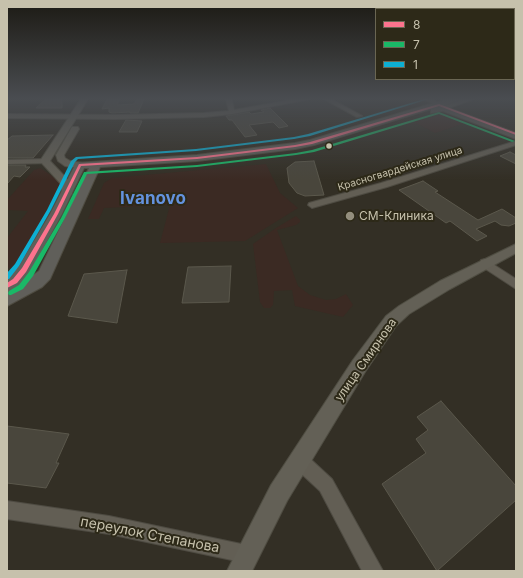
<!DOCTYPE html>
<meta charset="utf-8">
<style>
body{margin:0}
#map{position:relative;width:523px;height:578px;overflow:hidden;background:#332f25;font-family:Inter,sans-serif}
canvas{display:block}
.frame{position:absolute;inset:0;border:8px solid #c6c1ac;pointer-events:none}
.legend{position:absolute;left:375px;top:8px;width:140px;height:72px;box-sizing:border-box;background:#2d2918;border:1px solid #6a6653;margin:0;padding:5px 7px;list-style:none;font-size:12px;color:#c6c1ac}
.legend li{display:flex;align-items:center;gap:8px;height:20px}
.legend b{width:20px;border:1px solid #6a6653}
</style>
<div id="map">
<canvas width="523" height="578"></canvas>
<div class="frame"></div>
<ul class="legend">
<li><b style="height:5px;background:#fc738d"></b>8</li>
<li><b style="height:5px;background:#1ab867"></b>7</li>
<li><b style="height:5px;background:#0dafd3"></b>1</li>
</ul>
</div>
<script>
const context = document.querySelector('canvas').getContext('2d');
context.lineJoin = 'round';
function paint(path, color) {
  context.fillStyle = color;
  context.fill(path, 'evenodd');
}
function poly(rows) {
  const path = new Path2D();
  for (const r of rows) {
    path.moveTo(r[0], r[1]);
    for (let i = 2; i < r.length; i += 2) path.lineTo(r[i], r[i + 1]);
  }
  return path;
}
function trace(path, color, width, dash) {
  context.strokeStyle = color;
  context.lineWidth = width;
  context.lineCap = dash ? 'butt' : 'round';
  context.setLineDash(dash || []);
  context.stroke(path);
}
function write(font, color, halo, rows, align = 'center') {
  context.font = font + ' Inter,sans-serif';
  context.lineWidth = 4;
  context.setLineDash([]);
  context.textBaseline = 'middle';
  context.strokeStyle = halo;
  context.fillStyle = color;
  for (const [text, x, y, turn = 0] of rows) {
    context.save();
    context.translate(x, y);
    context.rotate((+turn || 0) * Math.PI / 180);
    context.textAlign = isNaN(turn) ? turn : align;
    if (halo) context.strokeText(text, 0, 0);
    context.fillText(text, 0, 0);
    context.restore();
  }
}
paint(poly([
 [447,113,469,122,435,133,414,122],
 [266,164,280,193,298,208,245,241,160,243,170,205,104,208,99,219,88,219,104,183,112,178],
 [40,168,63,183,64,190,17,268,7,268,7,238,28,211,7,210,7,200,34,170],
 [296,216,300,220,300,222,296,225,277,230,298,286,310,295,326,300,336,299,346,294,353,305,343,317,295,306,292,290,274,291,273,305,270,308,264,308,260,302,253,244,276,228]
]), '#3b2a23');
const building = poly([
 [46,99,62,99,62,108,36,108,46,99],
 [107,99,120,99,117,105,134,104,137,99,144,99,138,113,130,113,130,112,112,113,109,112,109,108,102,109,107,99],
 [270,108,288,126,279,128,273,122,249,125,257,135,245,137,232,120,229,120,226,116,249,112,251,114,264,112,261,110,270,108],
 [126,120,142,121,137,132,119,132,126,120],
 [53,135,33,158,7,158,7,140,12,136,53,135],
 [510,152,516,155,516,164,500,156,510,152],
 [314,161,324,195,305,196,297,193,289,183,287,168,295,162,314,161],
 [7,165,26,165,25,167,30,167,20,177,14,176,7,184,7,165],
 [423,181,438,191,435,192,478,220,502,209,516,218,516,223,509,226,501,225,495,221,476,229,487,236,477,241,450,221,446,223,399,190,423,181],
 [231,266,229,302,182,303,188,267,231,266],
 [127,270,117,323,68,316,84,274,127,270],
 [441,401,516,486,516,500,437,571,382,484,426,453,416,439,428,430,417,417,441,401],
 [7,426,69,434,56,463,59,463,46,488,7,483,7,426]
]);
paint(building, '#49463c');
trace(building, '#5b584c', 1);
const minor = poly([
 [226,99,232,99,234,110,296,99,310,99,232,114,204,117,115,119,7,118,7,114,115,115,204,113,229,111,226,99],
 [324,99,331,99,362,116,357,117,324,99],
 [423,99,431,99,449,107,444,108,423,99],
 [516,141,516,145,387,187,312,208,308,205,309,203,381,183,516,141],
 [45,159,48,159,48,163,7,164,7,160,45,159],
 [485,259,516,279,516,289,481,266,480,263,481,260,485,259],
 [299,452,305,454,332,479,383,571,362,571,320,491,293,466,291,460,293,454,299,452],
 [7,501,109,516,246,545,253,547,255,554,253,561,246,563,109,534,7,519,7,501]
]);
const major = poly([
 [81,99,88,99,50,161,71,183,72,194,67,197,62,194,61,184,40,161,81,99],
 [463,99,474,99,443,110,439,108,463,99],
 [72,127,78,127,79,129,64,155,65,158,70,161,83,163,85,165,80,168,65,166,58,161,56,155,72,127],
 [516,244,516,253,450,289,409,314,396,326,365,372,287,501,252,571,227,571,271,485,353,360,386,316,399,306,440,281,516,244]
]);
const highway = poly([
 [447,99,461,99,443,106,516,133,516,139,443,111,431,113,431,109,314,145,295,149,197,161,100,167,50,279,42,287,7,306,7,278,19,266,50,214,76,163,197,155,295,143,310,140,447,99],
 [84,168,89,168,39,271,22,283,29,274,62,214,84,168]
]);
trace(minor, '#4e4b42', 2);
trace(major, '#4f4d42', 2);
trace(highway, '#4f4c41', 2);
paint(minor, '#625e54');
paint(major, '#636056');
paint(highway, '#605f5a');
paint(poly([
 [439,104,516,133,516,135,439,106,312,144,295,147,197,159,81,166,58,214,26,272,17,283,7,288,7,283,13,279,22,268,54,214,79,164,197,157,295,145,310,142,439,104]
]), '#fc738d');
paint(poly([
 [439,112,515,141,512,142,439,114,314,152,296,155,197,167,87,174,65,218,33,276,23,289,11,295,9,295,8,293,9,291,19,285,29,272,61,218,84,172,197,165,296,153,312,150,439,112]
]), '#1ab867');
paint(poly([
 [424,99,429,99,310,136,294,139,196,151,78,159,75,162,51,210,19,266,9,279,7,279,7,273,15,264,47,210,71,161,76,157,196,149,294,137,308,134,424,99]
]), '#0dafd3');
const sky = context.createLinearGradient(0, 0, 0, 180);
sky.addColorStop(0, '#1c1a14');
sky.addColorStop(0.55, '#4a4d51');
sky.addColorStop(1, '#4a4d5100');
context.fillStyle = sky;
context.fillRect(0, 0, 523, 180);
for (const [x, y, r, color] of [
 [329,146,3.5,"#c6c1ac"],
 [350,216,5,"#938e7d"]
]) {
  const dot = new Path2D();
  dot.arc(x, y, r, 0, 2 * Math.PI);
  context.fillStyle = color;
  context.fill(dot);
  trace(dot, '#2d2918', 1.5);
}
write('10px', '#c6c1ac', '#2d2918', [
 ["Красногвардейская улица",400,169,-17]
]);
write('12px', '#c6c1ac', '#2d2918', [
 ["СМ-Клиника",359,216]
], 'left');
write('12px', '#c6c1ac', '#2d2918', [
 ["улица Смирнова",366,360,-55]
]);
write('14px', '#c6c1ac', '#2d2918', [
 ["переулок Степанова",150,535,11]
]);
write('bold 17px', '#6492de', '#2d2918', [
 ["Ivanovo",153,199]
]);
</script>
